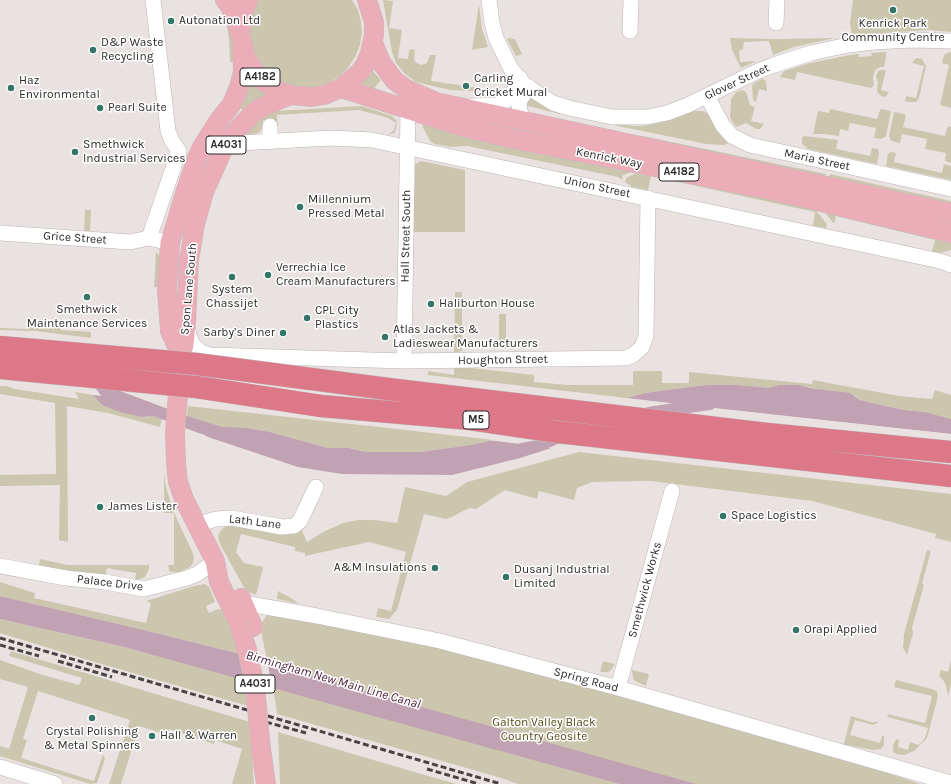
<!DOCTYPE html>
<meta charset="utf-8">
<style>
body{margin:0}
canvas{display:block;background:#eae2e0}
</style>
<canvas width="951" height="784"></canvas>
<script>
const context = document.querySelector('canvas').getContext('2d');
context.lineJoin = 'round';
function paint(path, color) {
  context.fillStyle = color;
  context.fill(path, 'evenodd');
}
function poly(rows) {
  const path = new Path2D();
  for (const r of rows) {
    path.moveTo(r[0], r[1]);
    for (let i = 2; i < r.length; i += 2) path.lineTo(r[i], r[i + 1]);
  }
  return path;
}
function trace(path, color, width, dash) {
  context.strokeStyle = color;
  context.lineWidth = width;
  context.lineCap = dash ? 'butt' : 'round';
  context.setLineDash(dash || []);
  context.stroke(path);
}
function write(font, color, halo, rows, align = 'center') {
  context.font = font + ' Karla,sans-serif';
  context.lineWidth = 3;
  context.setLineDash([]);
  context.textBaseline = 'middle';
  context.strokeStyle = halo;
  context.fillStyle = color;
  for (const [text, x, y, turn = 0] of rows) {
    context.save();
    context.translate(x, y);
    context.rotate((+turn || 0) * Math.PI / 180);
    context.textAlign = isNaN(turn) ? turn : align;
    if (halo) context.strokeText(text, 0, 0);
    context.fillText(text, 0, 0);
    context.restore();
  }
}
paint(poly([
 [256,0,352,0,358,10,361,21,362,33,360,45,355,57,348,68,340,76,330,82,317,87,303,88,292,87,281,83,270,77,258,64,247,34],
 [383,0,393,1,389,28,402,30,398,58,408,59,409,51,411,49,415,50,414,60,417,63,421,65,427,63,430,55,436,55,431,81,466,86,493,91,493,92,450,90,416,82,405,74,396,63,392,52],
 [853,0,951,0,951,32,929,30,852,35,850,23],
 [479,4,482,29,488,47,472,50],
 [227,26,230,26,233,43,234,62,230,62,229,40],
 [509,38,515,39,522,54,516,56,507,39],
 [730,38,776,39,835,38,794,47,773,55,769,41,744,42,743,49,739,51,740,62,757,61,741,68,732,50],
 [886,52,886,57,884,67,880,67,875,70,873,78,874,85,871,88,797,72,795,80,780,77,784,71,810,63,850,55,859,54,859,57,872,56,871,53],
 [951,52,951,108,940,105,949,65,942,63,944,55,947,53],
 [918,58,922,59,926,66,919,98,916,102,907,102,905,101,906,96,916,98,924,66,912,63,915,59],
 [372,70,381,80,373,90,361,84],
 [881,70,886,70,881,90,889,92,886,97,881,96,877,92,878,82,876,76,878,71],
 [762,79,766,81,767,91,759,89,756,102,753,100,752,86,754,83],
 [249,81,266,95,251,103,243,110,239,107,248,91],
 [742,90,746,92,750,105,755,107,751,121,764,124,760,129,756,129,746,123,736,127,730,118,731,99,736,92],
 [529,99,534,99,564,115,524,105],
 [362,106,392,116,396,120,397,124,396,129,394,133,388,135,394,130,396,123,388,118,359,110,277,115,278,132,275,130,274,120,263,120,263,127,259,133,244,135,257,119,276,111],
 [830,109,877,119,880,110,882,109,891,111,886,136,882,139,874,138,876,128,850,123,848,131,840,129,839,136,824,134,813,134,818,111,829,113],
 [693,111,703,111,709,115,729,143,724,145,706,144,608,124,638,126,649,125,670,120],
 [894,112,904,114,906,116,903,127,945,136,948,126,951,127,951,163,945,161,946,153,925,149,927,139,902,134,900,143,891,141,889,136],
 [425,124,631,172,623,175,622,180,618,177,467,146,450,147,435,144,431,142,428,137,422,126],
 [643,136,826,174,825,178,642,139],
 [805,136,838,140,836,149,870,156,872,148,878,149,879,153,877,164,808,149,802,144,802,137],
 [891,152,896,153,894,162,942,173,944,164,951,166,951,180,886,166,888,154],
 [421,161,465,170,465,232,414,232,414,165],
 [637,170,818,208,817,212,827,224,826,228,813,226,815,212,651,176,648,190,632,187,625,182,626,178,636,173],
 [830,174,951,201,951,205,829,179],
 [85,210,91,210,90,232,84,232],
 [823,210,951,240,951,250,940,253,932,252,935,240,836,216,834,224],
 [156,252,159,256,160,261,158,287,154,287],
 [455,292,462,292,462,351,454,353],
 [499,314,506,314,506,348,502,348,499,341],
 [28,323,60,325,60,330,91,332,91,338,36,331,0,330,0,328,27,329],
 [454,366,534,375,534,382,568,385,633,385,633,371,662,371,662,383,689,383,689,372,812,384,813,380,899,396,932,399,935,390,951,395,951,419,925,412,905,410,876,404,860,400,856,396,815,389,810,387,779,385,769,388,707,385,682,388,645,393,626,398,428,375,428,371,454,375],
 [0,386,6,386,15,389,79,399,75,392,93,395,102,405,141,417,155,416,162,418,160,427,108,413,67,406,68,542,59,540,60,485,0,486,0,475,56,474,55,403,0,394],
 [188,406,379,427,494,440,471,445,420,452,366,452,349,448,328,448,270,432,247,428,222,428,187,416],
 [579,452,951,494,951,542,935,538,936,534,812,501,650,481,592,482,577,488,574,500,539,491,537,499,505,490,476,509,470,508,463,511,452,517,446,519,424,514,397,610,389,619,376,617,378,608,391,611,406,552,369,542,305,556,305,553,295,551,295,547,241,534,236,552,244,563,263,567,256,595,246,591,221,546,218,538,219,533,223,528,228,526,242,525,274,534,284,535,302,530,307,542,325,531,343,523,358,520,375,520,397,523,405,487,446,496,467,482],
 [164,473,166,487,174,513,192,551,194,558,193,563,190,567,179,572,173,572,169,571,169,569,168,565,174,565,174,513,164,513],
 [927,550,931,551,922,584,924,585,912,628,913,633,907,655,903,648,904,634],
 [40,559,68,565,149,565,149,569,145,577,135,581,136,573,107,568,105,578,38,569],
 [0,582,35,593,34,598,146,623,151,603,146,601,194,586,205,584,209,587,215,602,206,606,209,613,218,609,222,610,226,613,240,654,148,631,0,596],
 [278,591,289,597,300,604,277,599],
 [267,615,349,629,446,648,665,708,885,772,920,784,518,784,498,777,277,714,273,687,260,627,260,625],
 [0,619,124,647,245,679,248,706,91,661,0,633],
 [11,651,250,722,254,784,232,784,242,749,215,740,214,744,169,729,167,735,139,726,121,784,109,784,130,720,38,691,23,739,27,740,21,758,94,781,103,754,105,759,97,783,90,784,0,756,0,746,9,749,28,687,0,679,0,660,43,675,79,685,82,678,9,656],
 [951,660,951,684,948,696,946,685,943,680,939,676,941,670,948,672],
 [603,661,615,664,611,670,608,672,600,672],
 [632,670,649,674,646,686,635,681,633,678],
 [896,680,932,689,937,691,938,696,927,738,914,751,904,755,896,754,893,752,893,745,896,739,899,740,898,747,908,750,910,742,919,745,925,738,928,728,888,717,887,714,925,723,932,696,894,687],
 [851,716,874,723,874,722,879,722,873,725,855,720,850,735,880,743,882,736,884,736,884,745,881,749,873,750,847,745,843,747],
 [278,732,435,778,457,784,280,784]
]), '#cdc6af');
paint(poly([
 [707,385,735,385,769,388,779,385,799,385,815,389,850,393,860,400,876,404,905,410,925,412,951,419,951,434,746,412,626,398,645,393,682,388],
 [93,395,142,400,163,409,162,418,155,416,141,417,120,412,102,405],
 [187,416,222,427,247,428,270,432,328,448,349,448,366,452,420,452,471,445,494,440,551,448,520,458,452,475,342,474,298,467,208,437,190,427,187,426],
 [0,596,148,631,240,654,322,679,696,784,620,784,171,660,124,647,0,619]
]), '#c0a2b3');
paint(poly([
 [92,393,142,398,148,401,91,394],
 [624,398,914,430,951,434,951,436,745,414,626,400],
 [494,438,551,446,553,448,488,440],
 [240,652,267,661,273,689,245,681]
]), '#eae2e0');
trace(poly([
 [94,377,106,392,202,428],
 [649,413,695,406,710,404],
 [522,449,538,446,578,429,611,421]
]), '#c0a2b3', 12);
const minor = poly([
 [153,0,168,131,172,141,179,151],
 [489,0,492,23,496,38,511,69,523,83,537,93,553,103,569,108,612,117,647,117,667,113,688,105,756,72,774,65,811,53,848,45,873,42,913,40,951,41],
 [776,23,777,0],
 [630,31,631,0],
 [529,87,520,100,519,107,521,114,524,119,530,122],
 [707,96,723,126,732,136,750,145,951,189],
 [473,106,497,105,504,102,511,96,520,78],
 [270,126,270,141],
 [240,143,331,138,372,140,828,237,940,261,951,265],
 [0,233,130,242,149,238,170,243],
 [149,238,179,151],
 [187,326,189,336,194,346,201,352,210,355,404,361,626,358,633,355,642,347,646,336,648,198],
 [404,361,408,110],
 [196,525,216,519,232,518,282,527,294,526,300,521,316,487],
 [0,566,66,578,105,582,144,589,187,578,197,574,215,561],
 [241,610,240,606,244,603,317,616,440,641,618,688,951,783],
 [618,688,672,491],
 [0,767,55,784]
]);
const major = poly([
 [225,0,230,6,240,31],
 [248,0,244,10,240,31,241,38,246,58,253,69,263,81,276,90,291,95,312,97,324,95,341,88,359,73,365,65,370,53,374,35,374,22,367,0],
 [373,43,381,62,394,80,406,89,436,102,951,213],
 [341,88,463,127,514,139,775,191,951,233],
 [181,355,170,331,167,290,170,243,185,193,197,158,202,147,219,120,232,104,239,87,243,72,242,46],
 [241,598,253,627],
 [238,621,219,582,215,561,184,499,178,482,176,464,175,433,181,355,184,345,186,322,189,260,195,224,204,192,225,145,235,132,250,116,260,108,276,101,291,95],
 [261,749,266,784]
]);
trace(minor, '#bbb4b1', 16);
trace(major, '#c0bfbf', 20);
trace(minor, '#fff', 15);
trace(major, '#ebaeb8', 19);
trace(poly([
 [0,638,501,784],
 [0,645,39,656],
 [58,661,112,677],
 [266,722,306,733],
 [427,769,479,784]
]), '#484443', 3, [6, 3]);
const majorBridge = poly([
 [238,621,248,653,255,687,261,749]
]);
const highwayBridge = poly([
 [0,347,196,364,388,389,767,434,951,452],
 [0,368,196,387,321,406,470,419,558,432,951,476]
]);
trace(majorBridge, '#c0bfbf', 20, []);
trace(highwayBridge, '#c0bfbf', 23, []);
trace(majorBridge, '#ebaeb8', 19);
trace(highwayBridge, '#dd7888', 22);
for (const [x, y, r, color] of [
 [893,10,4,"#337667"],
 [171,21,4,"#337667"],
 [93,50,4,"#337667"],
 [466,86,4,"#337667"],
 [11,88,4,"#337667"],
 [100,108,4,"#337667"],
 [75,152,4,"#337667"],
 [300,207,4,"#337667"],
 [268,275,4,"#337667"],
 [232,277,4,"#337667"],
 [87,297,4,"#337667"],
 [431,304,4,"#337667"],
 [307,318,4,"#337667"],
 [283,333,4,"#337667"],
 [385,337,4,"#337667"],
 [100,507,4,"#337667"],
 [723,516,4,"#337667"],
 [435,568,4,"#337667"],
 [506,577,4,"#337667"],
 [796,630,4,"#337667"],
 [92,718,4,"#337667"],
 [152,736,4,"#337667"]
]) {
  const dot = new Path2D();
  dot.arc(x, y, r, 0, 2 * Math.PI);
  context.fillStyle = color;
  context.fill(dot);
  trace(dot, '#fff', 1.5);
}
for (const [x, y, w] of [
 [260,77,40],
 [226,145,40],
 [679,172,40],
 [476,420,26],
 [255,684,40]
]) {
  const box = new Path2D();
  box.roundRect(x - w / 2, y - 9, w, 18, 3);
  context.fillStyle = '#fff';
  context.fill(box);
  trace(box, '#2d2a29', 1);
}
write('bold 11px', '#2d2a29', null, [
 ["A4182",260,77],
 ["A4031",226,145],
 ["A4182",679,172],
 ["M5",476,420],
 ["A4031",255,684]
]);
write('12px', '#2d2a29', '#fff', [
 ["Autonation Ltd",179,21],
 ["Kenrick Park",893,24,"center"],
 ["Community Centre",893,38,"center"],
 ["D&P Waste",101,43],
 ["Recycling",101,57],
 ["Carling",474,79],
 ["Cricket Mural",474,93],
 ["Haz",19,81],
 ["Environmental",19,95],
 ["Pearl Suite",108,108],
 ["Smethwick",83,145],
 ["Industrial Services",83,159],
 ["Millennium",308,200],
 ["Pressed Metal",308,214],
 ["Verrechia Ice",276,268],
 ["Cream Manufacturers",276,282],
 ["System",232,290,"center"],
 ["Chassijet",232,304,"center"],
 ["Haliburton House",439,304],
 ["Smethwick",87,310,"center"],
 ["Maintenance Services",87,324,"center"],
 ["CPL City",315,311],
 ["Plastics",315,325],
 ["Atlas Jackets &",393,330],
 ["Ladieswear Manufacturers",393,344],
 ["Sarby’s Diner",275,333,"right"],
 ["James Lister",108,507],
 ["Space Logistics",731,516],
 ["A&M Insulations",427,568,"right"],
 ["Dusanj Industrial",514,570],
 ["Limited",514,584],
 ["Orapi Applied",804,630],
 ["Crystal Polishing",92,732,"center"],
 ["& Metal Spinners",92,746,"center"],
 ["Hall & Warren",160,736]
], 'left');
write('12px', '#2d2a29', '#fff', [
 ["Glover Street",737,82,-25],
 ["Kenrick Way",609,158,11],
 ["Maria Street",817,160,12],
 ["Union Street",597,187,12],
 ["Hall Street South",406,236,-89],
 ["Grice Street",75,238,4],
 ["Spon Lane South",189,289,-85],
 ["Houghton Street",503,360,-1],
 ["Lath Lane",255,522,7],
 ["Palace Drive",110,583,7],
 ["Smethwick Works",645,590,-75],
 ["Spring Road",586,680,15]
]);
write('12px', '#5a4c18', '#fff', [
 ["Galton Valley Black",544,723],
 ["Country Geosite",544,737]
]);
write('italic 13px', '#451d36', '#fff', [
 ["Birmingham New Main Line Canal",333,680,16]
]);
</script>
